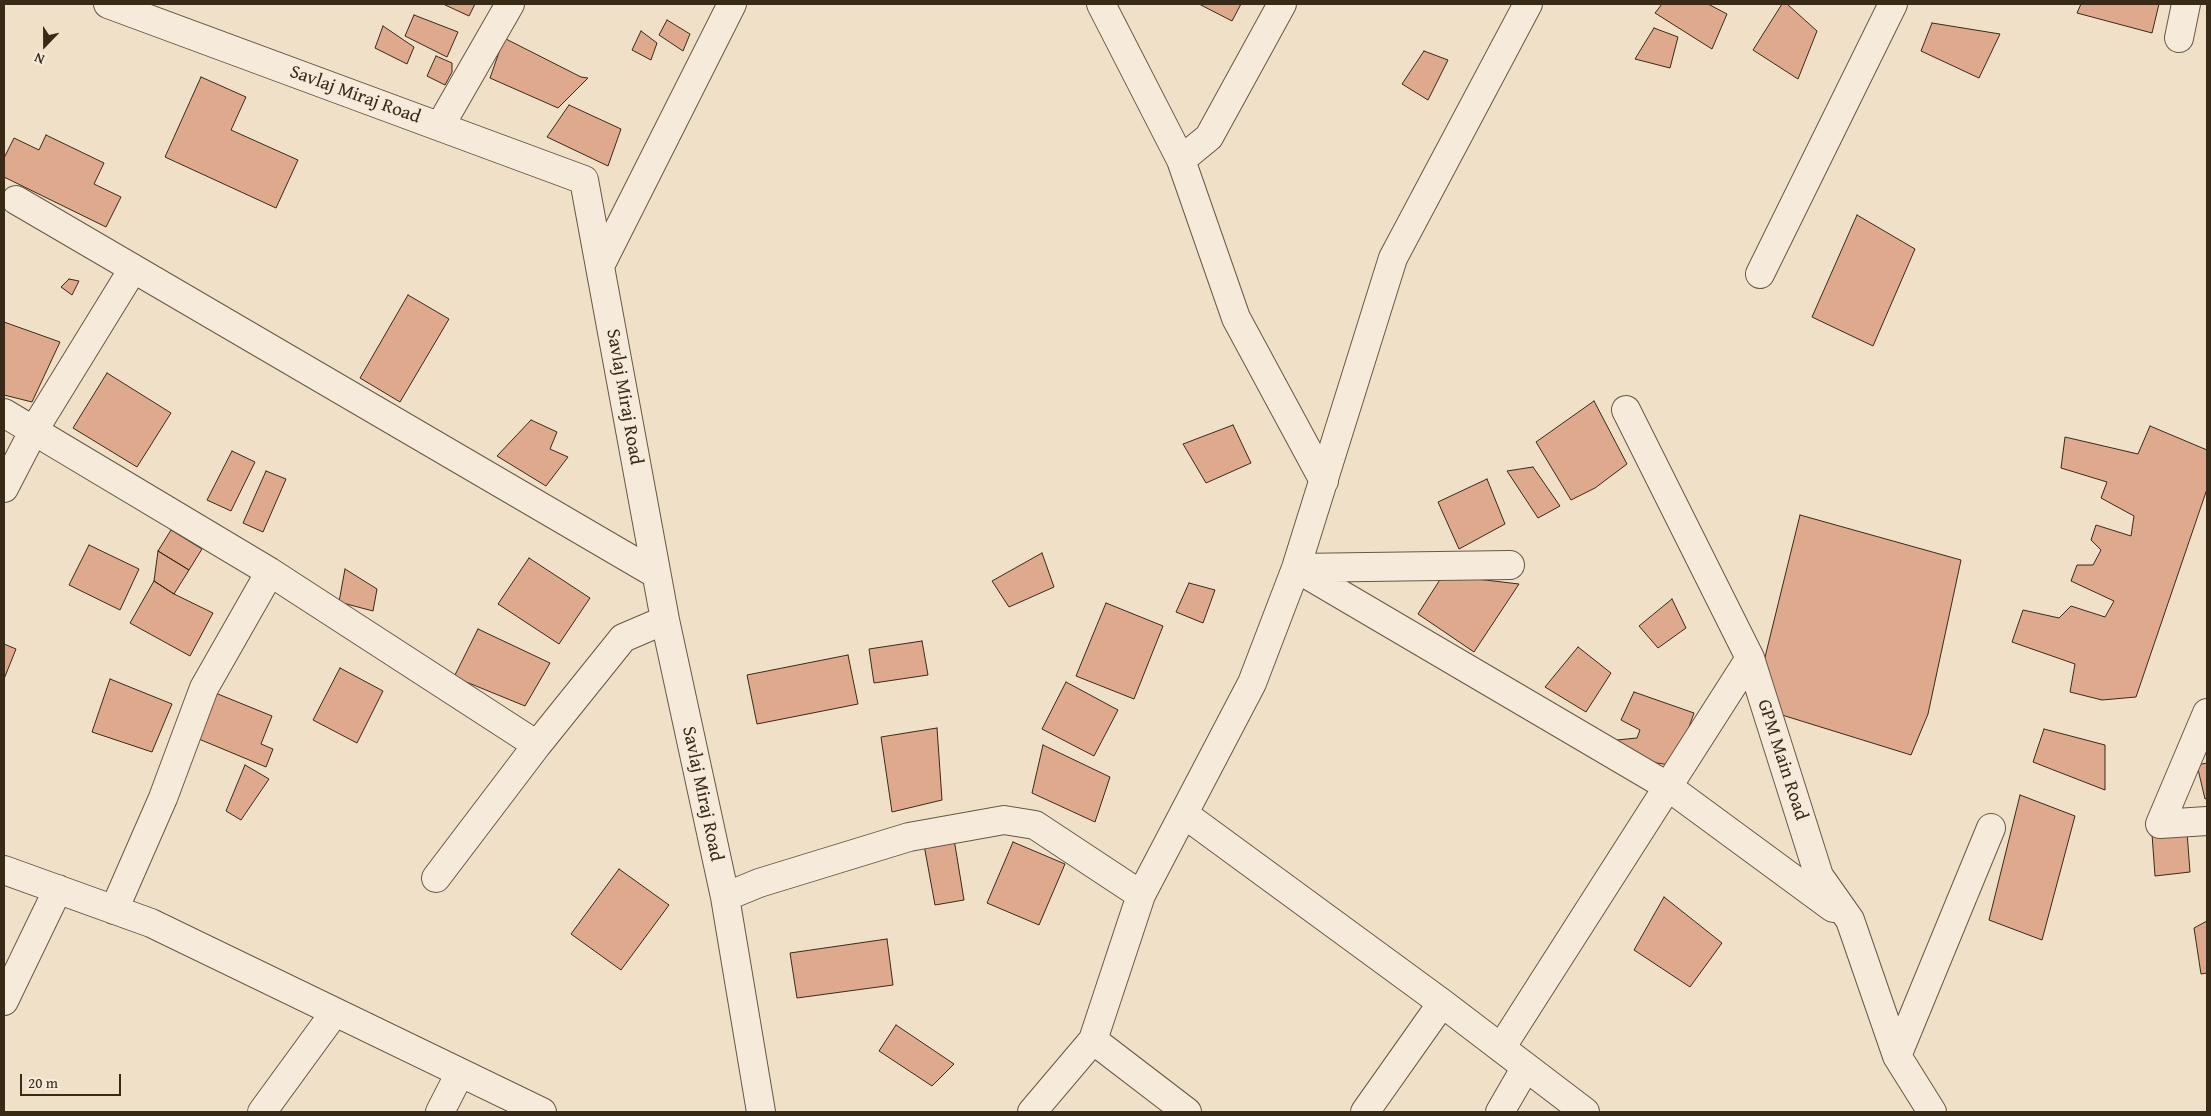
<!DOCTYPE html>
<style>
body{margin:0}
#map{position:relative;width:2211px;height:1116px;overflow:hidden;background:#f1e0c8;font-family:"Gentium Book Plus",serif}
canvas{display:block}
.frame{position:absolute;inset:0;border:5px solid #392a17;pointer-events:none}
.north{position:absolute;left:20px;top:20px;width:50px;height:50px;-webkit-text-stroke:4px #f6ebdb;paint-order:stroke;rotate:202deg;font-size:14px;font-weight:700;line-height:20px;text-align:center;color:#392a17}
.north::after{content:'';display:block;margin:auto;width:18px;height:22px;background:#392a17;clip-path:polygon(50% 0,100% 100%,50% 72%,0 100%)}
.scale{position:absolute;left:20px;top:1074px;width:101px;height:22px;box-sizing:border-box;border:2px solid #392a17;border-top:0;padding-left:6px;font-size:15px;line-height:18px;white-space:nowrap;color:#392a17;-webkit-text-stroke:4px #f6ebdb;paint-order:stroke}
</style>
<div id="map">
<canvas width="2211" height="1116"></canvas>
<div class="frame"></div>
<div class="north">N</div>
<div class="scale">20 m</div>
</div>
<script>
const context = document.querySelector('canvas').getContext('2d');
context.lineJoin = 'round';
function paint(path, color) {
  context.fillStyle = color;
  context.fill(path, 'evenodd');
}
function poly(rows) {
  const path = new Path2D();
  for (const r of rows) {
    path.moveTo(r[0], r[1]);
    for (let i = 2; i < r.length; i += 2) path.lineTo(r[i], r[i + 1]);
  }
  return path;
}
function trace(path, color, width, dash) {
  context.strokeStyle = color;
  context.lineWidth = width;
  context.lineCap = dash ? 'butt' : 'round';
  context.setLineDash(dash || []);
  context.stroke(path);
}
function write(font, color, halo, rows, align = 'center') {
  context.font = font + ' "Gentium Book Plus",serif';
  context.lineWidth = 4.5;
  context.setLineDash([]);
  context.textBaseline = 'middle';
  context.strokeStyle = halo;
  context.fillStyle = color;
  for (const [text, x, y, turn = 0] of rows) {
    context.save();
    context.translate(x, y);
    context.rotate((+turn || 0) * Math.PI / 180);
    context.textAlign = isNaN(turn) ? turn : align;
    if (halo) context.strokeText(text, 0, 0);
    context.fillText(text, 0, 0);
    context.restore();
  }
}
const building = poly([
 [443,4,475,4,469,16,443,4],
 [1199,4,1241,4,1232,21,1199,4],
 [1662,4,1708,4,1727,14,1712,49,1655,13,1662,4],
 [1782,4,1787,4,1817,31,1798,79,1753,50,1782,4],
 [2081,4,2159,4,2152,33,2077,13,2081,4],
 [414,15,458,32,447,57,405,36,414,15],
 [667,20,690,34,683,51,659,35,667,20],
 [1932,23,2000,34,1979,78,1921,51,1932,23],
 [383,26,414,47,407,64,375,48,383,26],
 [1654,28,1678,37,1670,68,1635,59,1654,28],
 [641,31,657,43,651,60,632,50,641,31],
 [504,38,581,77,588,78,558,108,490,78,504,38],
 [1424,51,1448,60,1428,100,1402,84,1424,51],
 [436,56,452,63,452,72,445,85,427,76,436,56],
 [201,77,246,97,231,130,298,160,276,208,165,157,201,77],
 [569,105,621,129,608,166,547,137,569,105],
 [46,135,104,163,94,184,121,197,106,227,4,177,4,158,14,138,39,150,46,135],
 [1857,215,1915,249,1873,346,1812,317,1857,215],
 [69,279,79,281,72,295,61,287,69,279],
 [408,295,449,319,400,402,360,378,408,295],
 [4,322,60,342,32,402,4,395,4,322],
 [107,373,171,413,137,467,73,428,107,373],
 [1594,401,1627,464,1595,488,1571,500,1536,442,1594,401],
 [531,420,557,432,550,449,568,457,546,486,497,456,531,420],
 [1233,425,1251,463,1206,483,1183,444,1233,425],
 [2150,426,2207,450,2207,489,2136,697,2102,700,2070,692,2075,664,2012,642,2023,610,2059,618,2071,606,2105,617,2114,601,2071,581,2077,565,2093,565,2101,550,2091,540,2096,525,2131,536,2134,516,2101,498,2107,482,2061,468,2065,437,2138,454,2150,426],
 [232,451,255,462,231,511,207,500,232,451],
 [1533,467,1560,506,1538,518,1507,471,1533,467],
 [266,471,286,479,263,532,243,523,266,471],
 [1487,479,1505,524,1459,549,1438,502,1487,479],
 [1800,515,1961,560,1928,714,1911,755,1753,706,1800,515],
 [171,530,202,549,189,570,158,551,171,530],
 [89,545,139,569,120,610,69,585,89,545],
 [158,551,189,570,174,594,154,581,158,551],
 [1042,553,1054,587,1009,607,992,581,1042,553],
 [529,558,590,598,559,644,498,604,529,558],
 [345,569,377,589,373,611,339,602,345,569],
 [1443,575,1519,584,1474,652,1418,614,1443,575],
 [154,581,174,594,213,613,190,656,130,623,154,581],
 [1189,583,1215,590,1203,623,1176,612,1189,583],
 [1672,599,1686,628,1658,648,1639,626,1672,599],
 [1106,603,1163,626,1134,699,1076,676,1106,603],
 [478,629,550,663,525,706,454,677,478,629],
 [922,641,928,675,874,683,869,649,922,641],
 [4,644,16,649,4,679,4,644],
 [1578,647,1611,673,1586,712,1545,687,1578,647],
 [848,655,858,704,757,724,747,675,848,655],
 [340,668,383,691,357,743,313,720,340,668],
 [110,679,172,704,152,752,92,732,110,679],
 [1066,682,1118,710,1094,756,1042,729,1066,682],
 [213,692,272,716,261,744,273,749,266,767,194,737,213,692],
 [1634,692,1694,713,1675,766,1616,756,1617,740,1637,738,1640,730,1621,720,1634,692],
 [937,728,942,800,892,812,881,737,937,728],
 [2044,729,2105,745,2105,790,2033,762,2044,729],
 [1043,745,1110,777,1095,822,1032,793,1043,745],
 [2207,763,2207,798,2205,799,2197,765,2207,763],
 [245,765,269,779,241,820,226,811,245,765],
 [2020,795,2075,816,2042,940,1989,920,2020,795],
 [2187,832,2190,872,2155,876,2152,834,2187,832],
 [954,839,964,900,935,905,924,845,954,839],
 [1013,842,1065,864,1039,925,987,903,1013,842],
 [619,869,669,905,621,970,571,934,619,869],
 [1664,897,1722,943,1690,987,1634,950,1664,897],
 [2207,921,2207,973,2201,974,2194,928,2207,921],
 [887,939,893,985,797,998,790,953,887,939],
 [896,1025,954,1064,932,1086,879,1051,896,1025]
]);
paint(building, '#dfa98d');
trace(building, '#392a17', 1);
const minor = poly([
 [108,4,584,180,665,620,725,897,761,1112],
 [1101,4,1181,160,1236,318,1324,481],
 [2179,38,2186,4],
 [440,126,510,4],
 [1181,160,1209,137,1282,4],
 [16,200,656,574],
 [600,266,732,4],
 [1760,274,1893,4],
 [1626,410,1750,658,1819,876,1850,920,1897,1056,1932,1112],
 [4,413,270,572,537,745],
 [4,488,34,430,133,269],
 [1296,568,1667,786,1833,908],
 [1296,568,1510,565],
 [2207,713,2160,824,2207,821],
 [1184,814,1442,1003,1585,1112],
 [4,870,151,923,542,1112],
 [436,878,537,745,623,638,665,620],
 [725,897,759,883,909,837,1004,820,1035,825,1141,895],
 [114,910,163,798,204,688,270,572],
 [4,1001,58,889],
 [1093,1040,1187,1112],
 [1501,1048,1750,658],
 [1897,1056,1991,828],
 [262,1112,335,1012],
 [440,1112,460,1073],
 [1032,1112,1093,1040,1141,895,1252,683,1296,568,1393,258,1528,4],
 [1365,1112,1442,1003],
 [1500,1112,1526,1067]
]);
trace(minor, '#675843', 30);
trace(minor, '#f6ebdb', 28);
write('19px', '#392a17', '#f6ebdb', [
 ["Savlaj Miraj Road",355,95,20],
 ["Savlaj Miraj Road",624,397,80],
 ["GPM Main Road",1782,760,72],
 ["Savlaj Miraj Road",702,794,78]
]);
</script>
